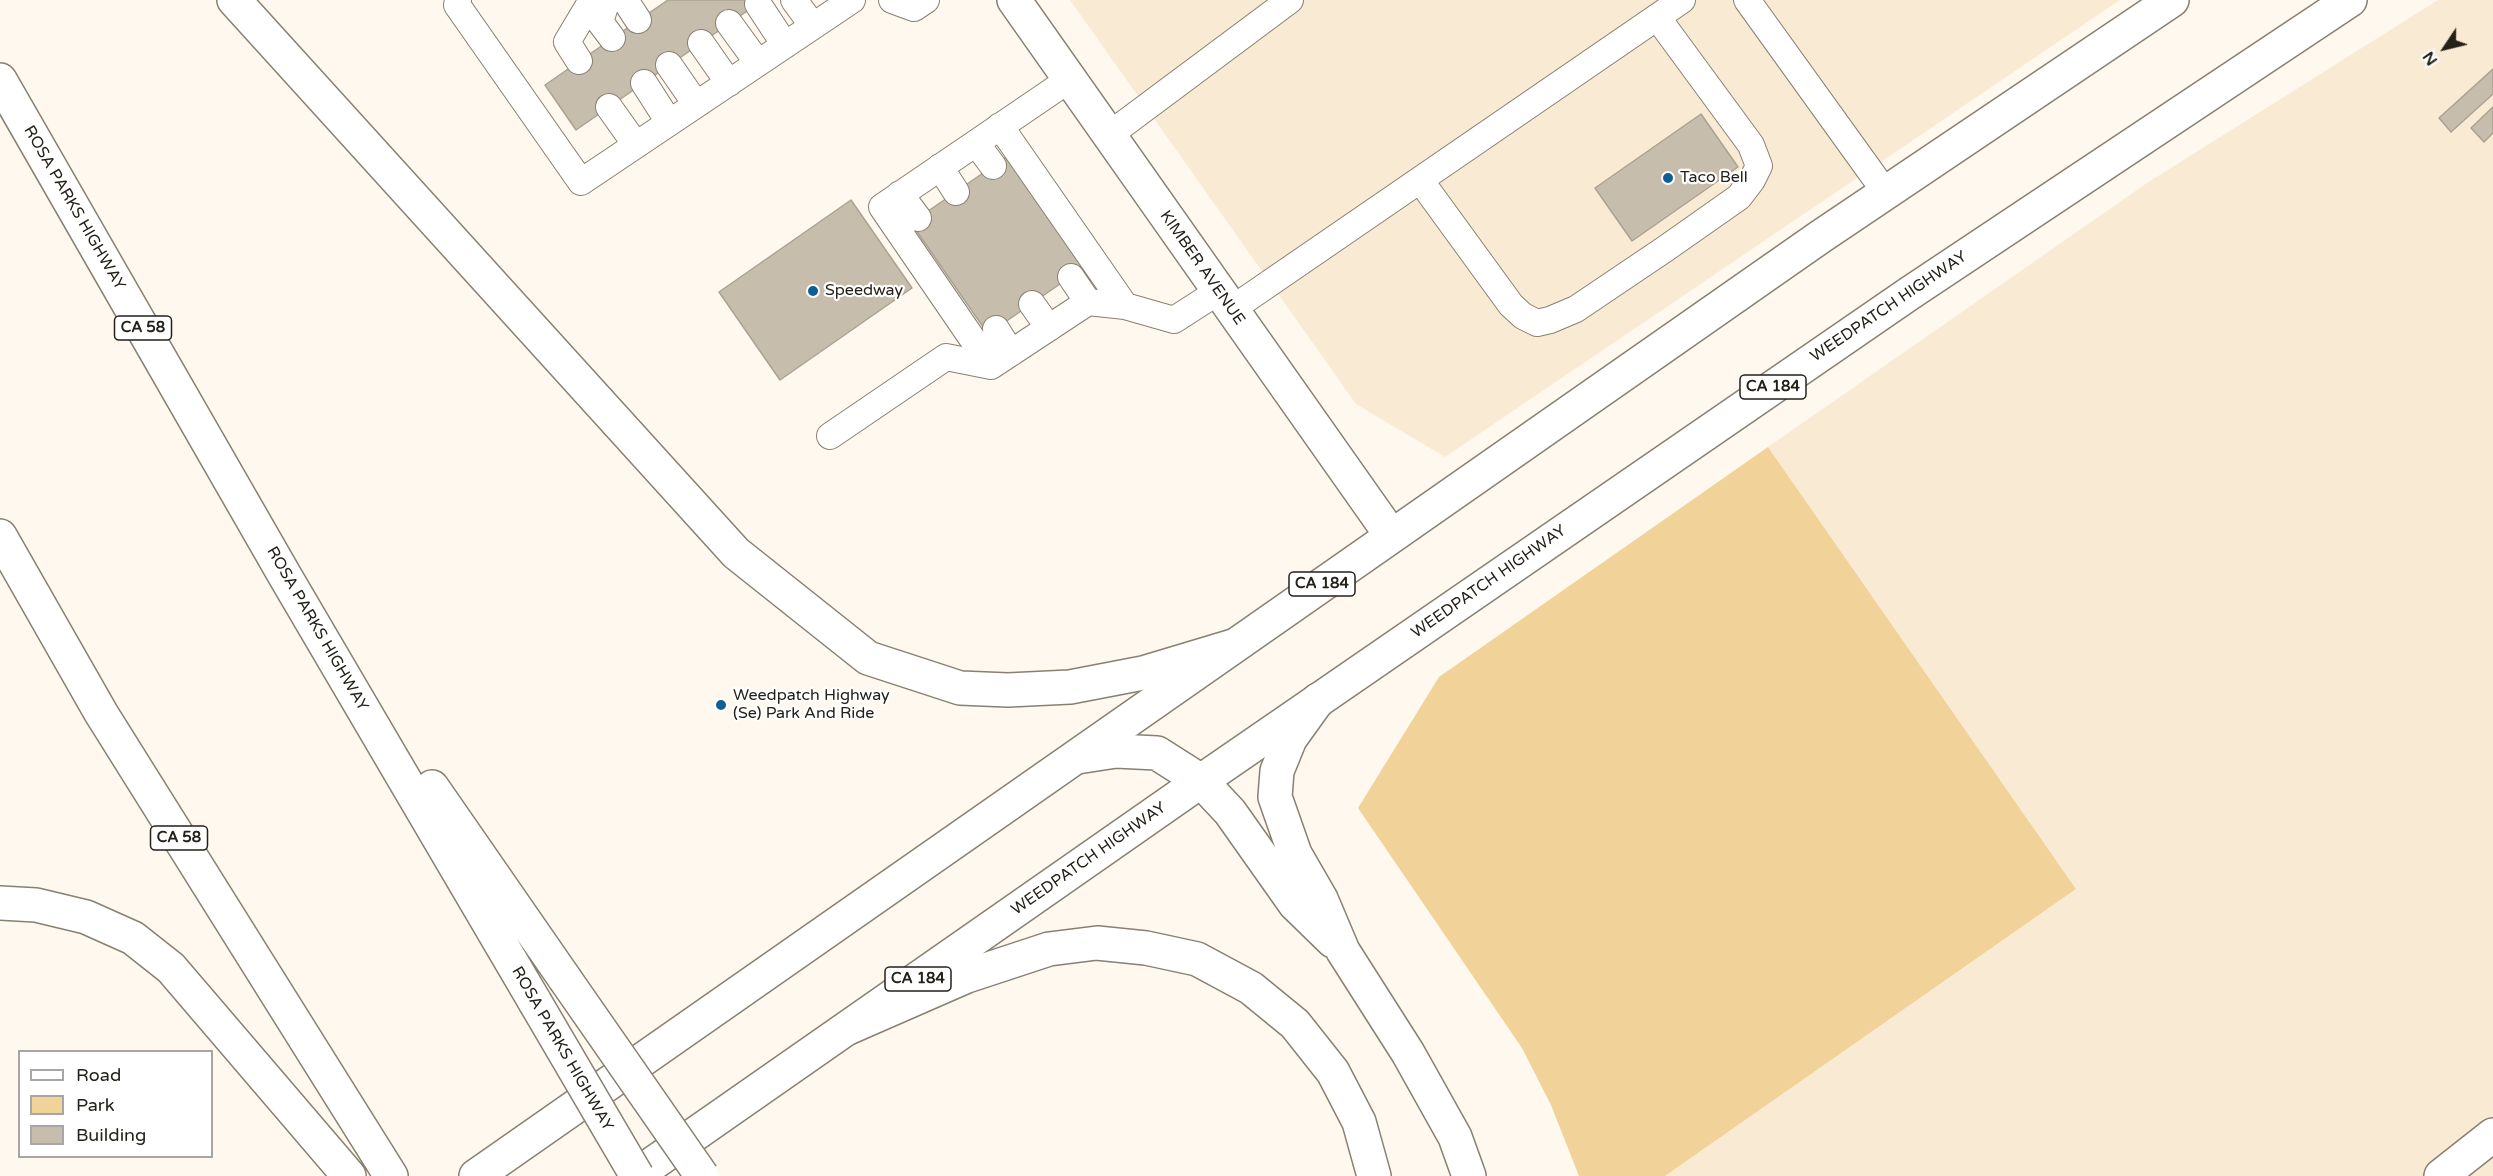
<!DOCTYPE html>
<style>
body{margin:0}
#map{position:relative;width:2493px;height:1176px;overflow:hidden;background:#fef8ee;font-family:"Varela Round",sans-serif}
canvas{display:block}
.legend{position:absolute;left:18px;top:1050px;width:195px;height:108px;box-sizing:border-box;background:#fff;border:2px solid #a7a6a3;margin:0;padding:8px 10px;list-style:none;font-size:18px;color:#24211a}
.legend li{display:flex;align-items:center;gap:12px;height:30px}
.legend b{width:30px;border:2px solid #a7a6a3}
.north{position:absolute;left:2415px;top:18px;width:60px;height:60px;-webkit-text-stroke:4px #fff;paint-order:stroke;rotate:235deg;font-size:16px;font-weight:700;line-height:24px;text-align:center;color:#24211a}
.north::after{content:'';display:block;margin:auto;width:21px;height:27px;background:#24211a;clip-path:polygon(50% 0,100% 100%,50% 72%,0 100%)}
</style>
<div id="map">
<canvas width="2493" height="1176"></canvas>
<ul class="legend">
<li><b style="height:8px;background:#fff"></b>Road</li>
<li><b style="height:16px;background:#f1d299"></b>Park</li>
<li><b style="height:16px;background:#c6bdac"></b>Building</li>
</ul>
<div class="north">N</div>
</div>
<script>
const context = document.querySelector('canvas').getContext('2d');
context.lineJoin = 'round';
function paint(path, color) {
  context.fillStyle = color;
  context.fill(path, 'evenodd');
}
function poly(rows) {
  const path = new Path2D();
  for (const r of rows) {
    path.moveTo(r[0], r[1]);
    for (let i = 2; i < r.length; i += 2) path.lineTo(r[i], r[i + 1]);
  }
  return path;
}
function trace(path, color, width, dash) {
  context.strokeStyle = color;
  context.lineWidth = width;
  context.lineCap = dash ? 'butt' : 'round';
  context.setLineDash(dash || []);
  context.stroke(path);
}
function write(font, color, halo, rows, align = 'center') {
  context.font = font + ' "Varela Round",sans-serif';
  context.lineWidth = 4.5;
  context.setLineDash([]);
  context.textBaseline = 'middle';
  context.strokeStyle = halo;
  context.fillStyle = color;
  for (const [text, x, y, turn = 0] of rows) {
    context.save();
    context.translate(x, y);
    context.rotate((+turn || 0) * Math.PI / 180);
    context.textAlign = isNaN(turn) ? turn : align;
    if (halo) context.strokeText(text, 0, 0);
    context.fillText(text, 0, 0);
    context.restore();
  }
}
paint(poly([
 [1070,0,2120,0,1445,457,1356,404],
 [2438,0,2493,0,2493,1176,1665,1176,2076,889,1768,447,2147,183]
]), '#f9ebd3');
paint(poly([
 [1768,447,2076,889,1665,1176,1579,1176,1551,1105,1522,1048,1358,808,1439,677]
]), '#f1d299');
const building = poly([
 [668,0,763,0,576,130,545,85,668,0],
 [2493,69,2493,94,2451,132,2439,118,2493,69],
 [2493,107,2493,133,2484,142,2471,128,2493,107],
 [1701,114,1738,167,1632,241,1595,188,1701,114],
 [1006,157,1083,268,988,334,911,223,1006,157],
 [851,200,912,288,780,380,719,292,851,200]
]);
paint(building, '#c6bdac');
trace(building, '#aba292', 1.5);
const lane = poly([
 [458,0,457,5,581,182,852,0],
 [607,0,600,22,612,38],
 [625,0,638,20],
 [794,0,813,26],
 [892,0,914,8,926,0],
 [1747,0,1886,193],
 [758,4,785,45],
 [729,23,758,63],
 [701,43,729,83],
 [579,61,567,42,592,0],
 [669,65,696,104],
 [644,83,669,122],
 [609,107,636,145],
 [1000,126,1125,306],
 [1109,135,1290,0],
 [976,143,993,166],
 [940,167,956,192],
 [1420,180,1511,305,1523,316,1537,323,1550,320,1576,309,1665,249,1739,197,1752,180,1759,166,1751,145,1657,17],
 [900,194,918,218],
 [1071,277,1088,302],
 [1032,304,1049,328],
 [1232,309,1682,0],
 [996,329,1011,353],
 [991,366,882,207,1070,79],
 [830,436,946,357,991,366,1088,302,1125,306,1174,320,1219,291]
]);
const street = poly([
 [1014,0,1391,535],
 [2441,1176,2493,1135]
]);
const primary = poly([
 [476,1176,1820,237,2172,0],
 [635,1176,1201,781,1910,293,2350,0]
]);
const highway = poly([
 [234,0,736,553,868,658,960,688,1008,690,1070,687,1143,673,1233,646],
 [0,80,285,576,535,1002],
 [0,536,101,713,391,1176],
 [1318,700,1290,739,1277,771,1275,797,1295,854,1321,899,1343,951,1408,1053,1455,1137,1469,1176],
 [1077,757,1116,751,1157,753,1201,781,1230,812,1295,904,1333,941],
 [432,787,565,979],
 [0,903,36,905,86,917,133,938,171,968,349,1176],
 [848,1028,967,976,1049,949,1097,943,1146,948,1197,959,1251,988,1295,1024,1333,1072,1359,1122,1374,1176]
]);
trace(lane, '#888070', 28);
trace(street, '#888070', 36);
trace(primary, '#888070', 36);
trace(highway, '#888070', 36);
trace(lane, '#fff', 26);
trace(street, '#fff', 33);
trace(primary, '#fff', 33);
trace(highway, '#fff', 33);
const highwayBridge = poly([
 [565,979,702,1176],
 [535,1002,637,1176]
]);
trace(highwayBridge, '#888070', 36, []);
trace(highwayBridge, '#fff', 33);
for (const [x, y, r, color] of [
 [1668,178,6,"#105f92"],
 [813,291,6,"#105f92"],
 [721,705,6,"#105f92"]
]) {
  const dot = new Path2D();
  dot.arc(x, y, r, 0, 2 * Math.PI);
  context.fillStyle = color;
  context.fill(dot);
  trace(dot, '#fff', 2);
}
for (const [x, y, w] of [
 [143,328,57],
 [1773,387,66],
 [1322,584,66],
 [179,838,57],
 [918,979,66]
]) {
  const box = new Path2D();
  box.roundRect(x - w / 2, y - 12, w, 24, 4.5);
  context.fillStyle = '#fff';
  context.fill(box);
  trace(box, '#24211a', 1.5);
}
write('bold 15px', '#24211a', null, [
 ["CA 58",143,328],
 ["CA 184",1773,387],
 ["CA 184",1322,584],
 ["CA 58",179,838],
 ["CA 184",918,979]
]);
write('16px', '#24211a', '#fff', [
 ["Taco Bell",1680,178],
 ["Speedway",825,291],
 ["Weedpatch Highway",733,696],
 ["(Se) Park And Ride",733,714]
], 'left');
write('16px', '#24211a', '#fff', [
 ["ROSA PARKS HIGHWAY",74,208,60],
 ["KIMBER AVENUE",1202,268,55],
 ["WEEDPATCH HIGHWAY",1889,307,-34],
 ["WEEDPATCH HIGHWAY",1489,582,-35],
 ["ROSA PARKS HIGHWAY",317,629,60],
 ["WEEDPATCH HIGHWAY",1089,859,-35],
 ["ROSA PARKS HIGHWAY",562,1049,60]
]);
</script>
